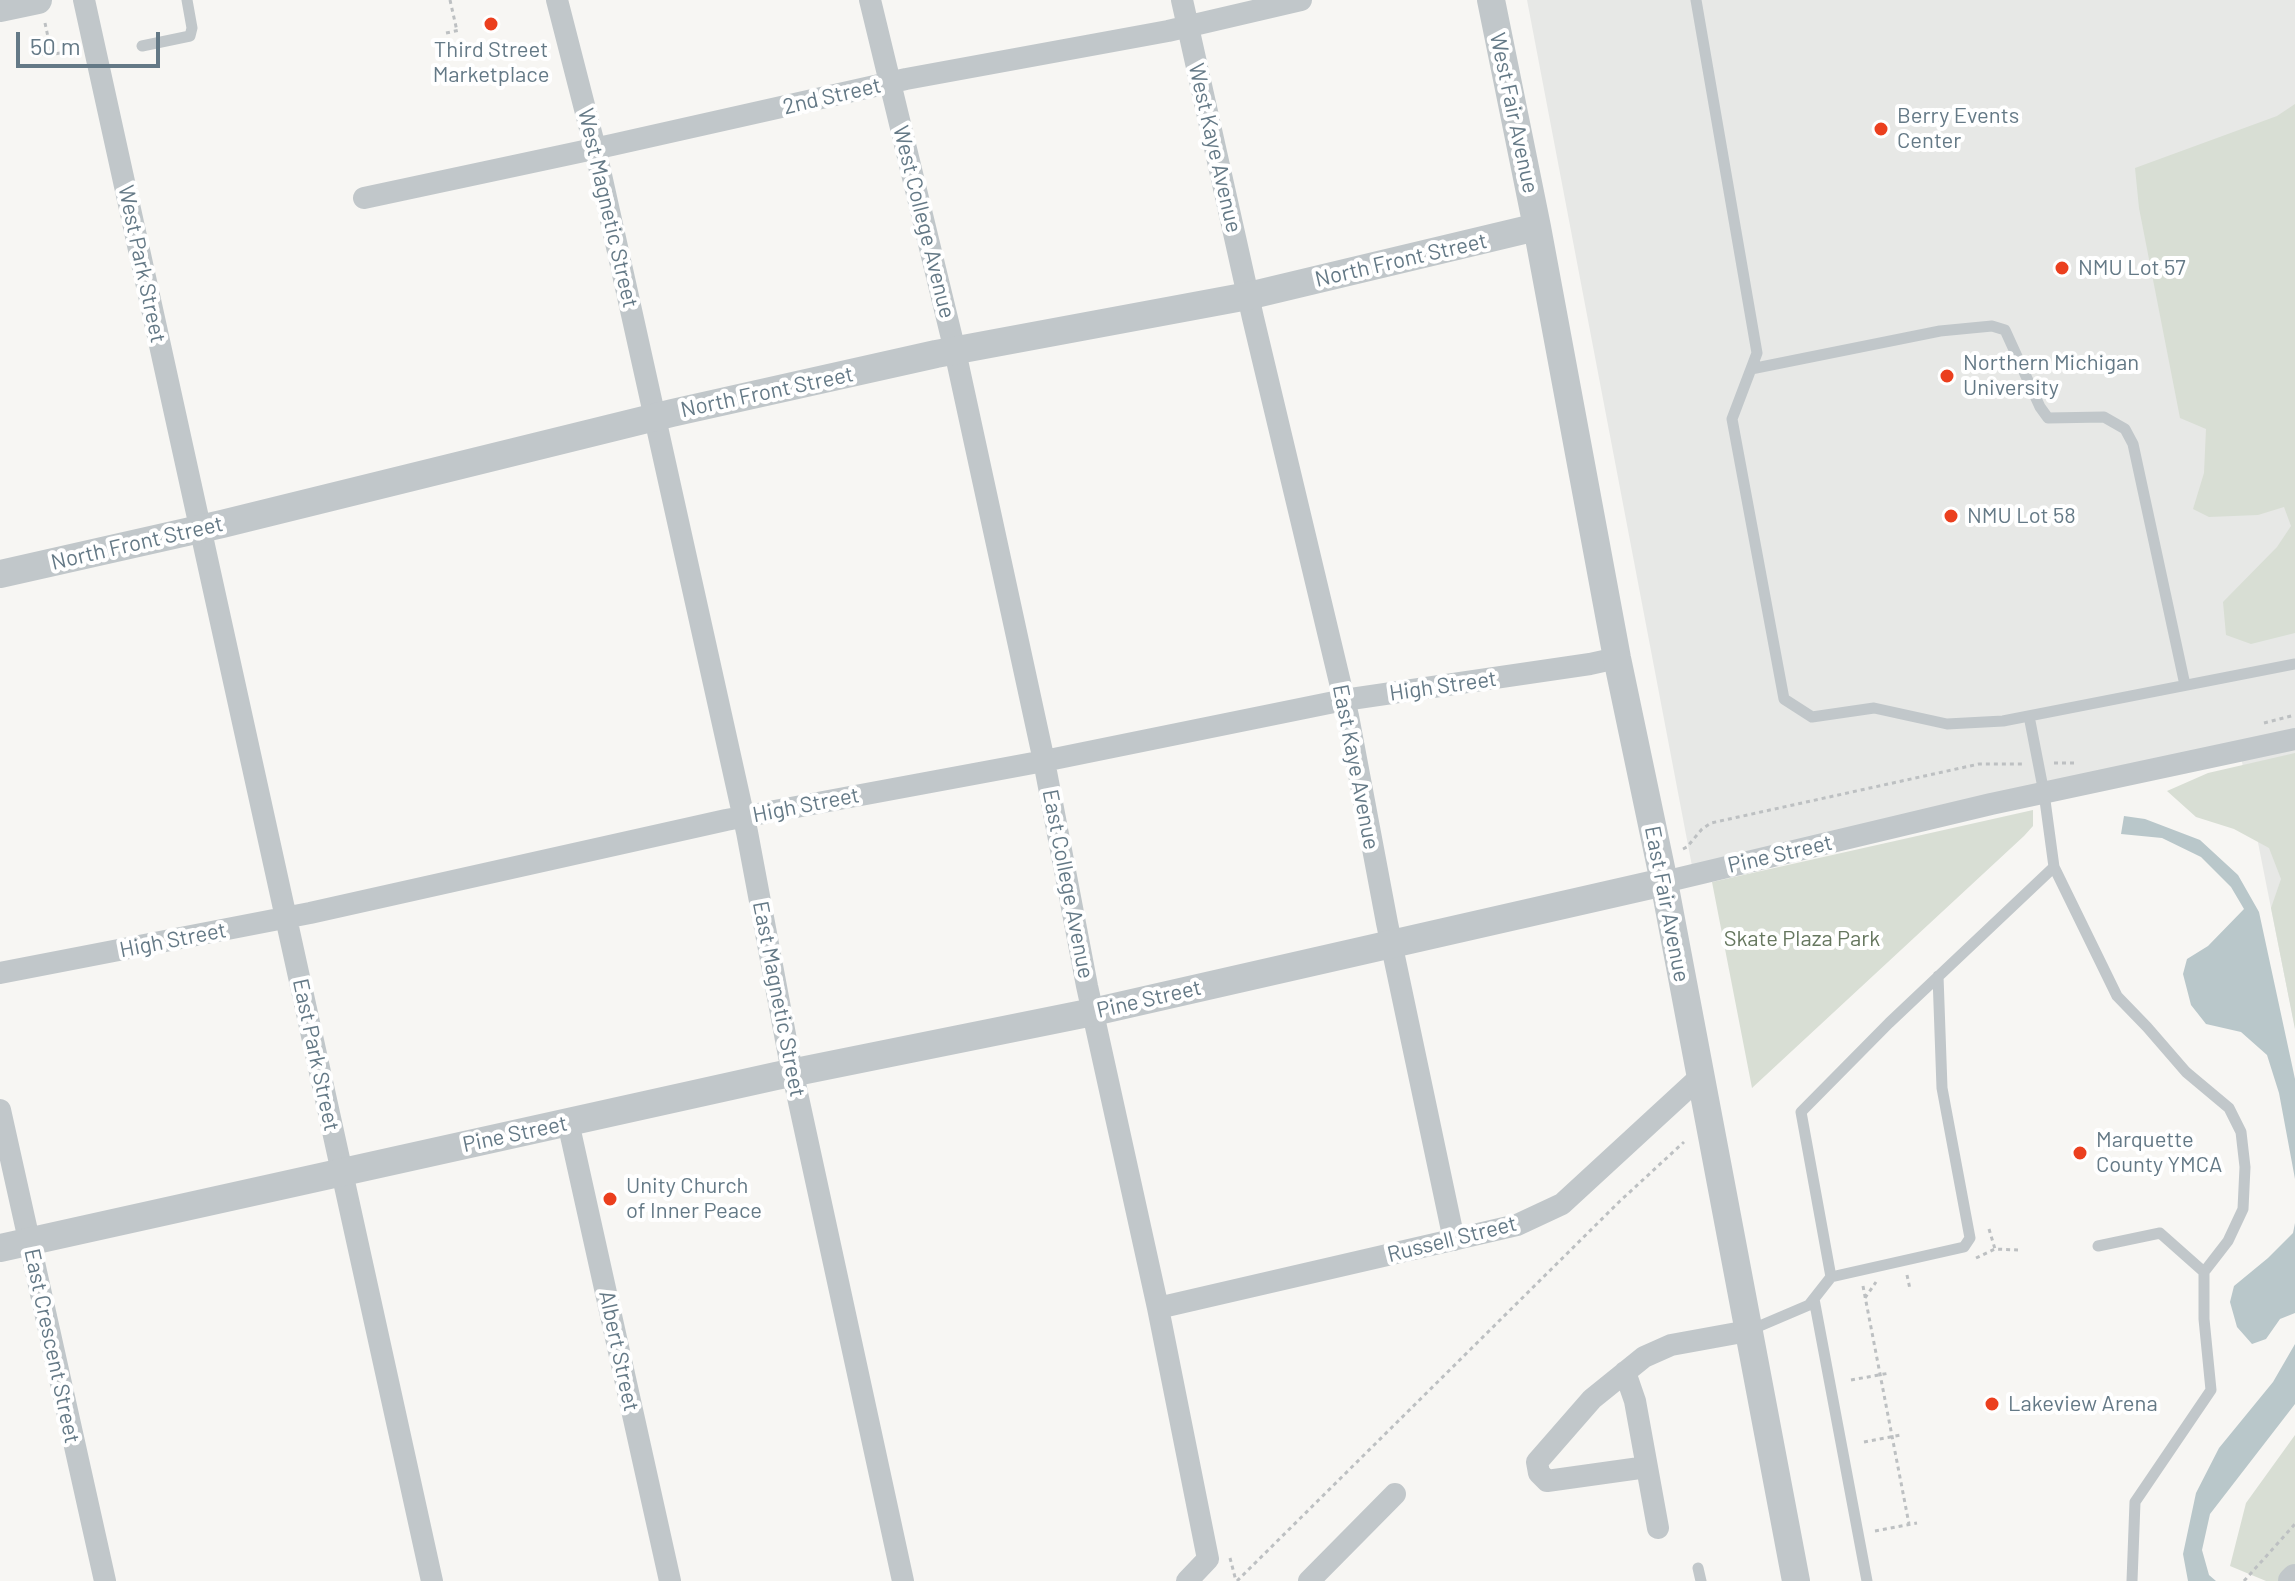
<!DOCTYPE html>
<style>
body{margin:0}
#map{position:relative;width:2295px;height:1581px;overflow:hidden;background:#f7f6f3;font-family:Barlow,sans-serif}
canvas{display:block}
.scale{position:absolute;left:16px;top:32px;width:144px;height:36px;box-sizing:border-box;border:4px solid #647986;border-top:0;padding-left:10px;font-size:24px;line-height:28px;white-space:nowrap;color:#647986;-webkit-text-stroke:6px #fff;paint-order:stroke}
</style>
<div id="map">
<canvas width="2295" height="1581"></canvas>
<div class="scale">50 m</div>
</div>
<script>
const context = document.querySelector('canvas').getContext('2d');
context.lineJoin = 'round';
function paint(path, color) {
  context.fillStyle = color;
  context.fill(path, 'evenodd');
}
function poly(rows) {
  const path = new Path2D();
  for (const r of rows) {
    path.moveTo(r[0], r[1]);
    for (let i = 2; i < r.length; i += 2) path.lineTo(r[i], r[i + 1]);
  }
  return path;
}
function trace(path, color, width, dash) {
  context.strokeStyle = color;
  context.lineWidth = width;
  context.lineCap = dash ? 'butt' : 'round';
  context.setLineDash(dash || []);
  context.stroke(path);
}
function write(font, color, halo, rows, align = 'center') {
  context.font = font + ' Barlow,sans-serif';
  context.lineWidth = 8;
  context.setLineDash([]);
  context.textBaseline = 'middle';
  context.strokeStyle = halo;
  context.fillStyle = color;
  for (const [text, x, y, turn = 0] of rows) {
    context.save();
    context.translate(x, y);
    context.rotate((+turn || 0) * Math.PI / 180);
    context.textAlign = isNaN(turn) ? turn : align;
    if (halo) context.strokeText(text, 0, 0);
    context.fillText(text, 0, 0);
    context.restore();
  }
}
paint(poly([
 [1527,0,2295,0,2295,1029,2240,752,1692,866]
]), '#e7e8e6');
paint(poly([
 [2295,104,2295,633,2251,644,2226,635,2223,602,2277,547,2291,526,2284,507,2258,515,2209,517,2193,509,2204,473,2206,429,2180,418,2139,208,2135,168,2277,116],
 [2295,753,2295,1029,2271,908,2281,879,2269,848,2234,829,2196,817,2167,791,2208,773],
 [2033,810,2033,826,2024,836,1752,1088,1712,882],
 [2295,1435,2295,1567,2282,1581,2266,1581,2230,1566,2246,1503]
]), '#d8ded4');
paint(poly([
 [2124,816,2145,819,2200,840,2238,875,2259,912,2295,1079,2295,1179,2279,1093,2267,1055,2241,1032,2206,1024,2191,1005,2183,974,2187,959,2208,946,2244,909,2231,887,2201,857,2162,838,2121,834],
 [2295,1223,2295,1313,2280,1319,2266,1339,2252,1344,2237,1327,2230,1302,2234,1286,2268,1258,2293,1233],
 [2295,1344,2295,1404,2210,1514,2202,1550,2209,1575,2216,1581,2188,1581,2183,1554,2196,1493,2219,1448,2273,1382]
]), '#b9c7ca');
trace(poly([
 [450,0,457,31],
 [45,23,51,51],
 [446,33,460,30],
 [33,56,51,52,55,54,71,51],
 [2264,723,2295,715],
 [2054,763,2074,763],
 [1683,849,1687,847,1702,829,1711,823,1979,764,2022,764],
 [1989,1229,1995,1249,2018,1250],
 [1976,1258,1995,1249],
 [1907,1275,1910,1289],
 [1863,1286,1909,1524],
 [1865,1298,1876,1282],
 [1851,1380,1890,1373],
 [1864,1442,1901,1435],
 [1875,1531,1917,1523],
 [1230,1558,1236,1581],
 [1237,1581,1620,1201,1684,1142],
 [2244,1581,2295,1524]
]), '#bdc0c2', 3, [4, 4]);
trace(poly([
 [1696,0,1757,353,1732,419,1784,699,1812,717,1874,708,1947,724,2003,721,2295,664],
 [142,46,190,36,192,28,187,0],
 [1751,369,1940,331,1992,326,2005,330,2040,407,2048,418,2104,417,2125,429,2133,444,2185,685],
 [2054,867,2117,996,2147,1027,2186,1072,2229,1108,2241,1132,2245,1167,2243,1209,2228,1241,2204,1272,2204,1319,2211,1390,2135,1502,2132,1581],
 [2098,1246,2160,1233,2204,1272],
 [1831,1277,1964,1247,1970,1238,1942,1088,1938,976],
 [1814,1299,1867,1581],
 [1748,1331,1809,1305,1831,1277,1801,1112,1889,1023,2054,867,2044,793,2029,716],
 [1698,1568,1701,1581]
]), '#c1c7ca', 11);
trace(poly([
 [84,0,432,1581],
 [557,0,595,148,747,832,789,1056,903,1581],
 [870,0,955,351,1044,761,1087,986,1158,1308,1208,1559,1187,1581],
 [1182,0,1253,318,1348,716,1387,923,1454,1240],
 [364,198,612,145,906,79,1168,31,1301,0],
 [1664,882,1991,804,2295,739],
 [0,973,310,913,726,820,1044,761,1344,700,1590,664,1617,658],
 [0,1110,105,1581],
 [568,1122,670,1581],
 [1158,1308,1517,1225,1562,1204,1700,1077],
 [1625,1372,1635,1401,1658,1528],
 [1647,1467,1547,1481,1539,1473,1537,1462,1592,1399,1644,1357,1671,1345,1748,1331],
 [1309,1581,1395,1494]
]), '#c1c7ca', 22);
trace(poly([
 [1491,0,1537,227,1617,658,1664,882,1796,1581],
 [0,8,38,0],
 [0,574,222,524,672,413,936,354,1248,296,1537,227],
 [0,1248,776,1076,1093,1012,1664,882],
 [2292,1581,2295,1578]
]), '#c1c7ca', 28);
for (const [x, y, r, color] of [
 [491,24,8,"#eb3f1e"],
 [1881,129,8,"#eb3f1e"],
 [2062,268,8,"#eb3f1e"],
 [1947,376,8,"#eb3f1e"],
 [1951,516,8,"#eb3f1e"],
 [2080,1153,8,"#eb3f1e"],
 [610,1199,8,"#eb3f1e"],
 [1992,1404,8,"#eb3f1e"]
]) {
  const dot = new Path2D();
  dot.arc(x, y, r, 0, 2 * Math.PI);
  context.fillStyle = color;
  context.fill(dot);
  trace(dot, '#fff', 3);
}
write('22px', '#647986', '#fff', [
 ["Third Street",491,50,"center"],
 ["Marketplace",491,75,"center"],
 ["Berry Events",1897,116],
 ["Center",1897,141],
 ["NMU Lot 57",2078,268],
 ["Northern Michigan",1963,363],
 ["University",1963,388],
 ["NMU Lot 58",1967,516],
 ["Marquette",2096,1140],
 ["County YMCA",2096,1165],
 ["Unity Church",626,1186],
 ["of Inner Peace",626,1211],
 ["Lakeview Arena",2008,1404]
], 'left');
write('22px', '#647986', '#fff', [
 ["2nd Street",832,96,-13],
 ["West Fair Avenue",1514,113,78],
 ["West Kaye Avenue",1215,148,77],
 ["West Magnetic Street",608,208,77],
 ["West College Avenue",924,222,76],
 ["North Front Street",1401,260,-13],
 ["West Park Street",142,264,78],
 ["North Front Street",767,392,-12],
 ["North Front Street",137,543,-13],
 ["High Street",1443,686,-8],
 ["East Kaye Avenue",1356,767,79],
 ["High Street",806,805,-11],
 ["Pine Street",1780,854,-13],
 ["East College Avenue",1068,884,79],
 ["East Fair Avenue",1667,904,79],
 ["High Street",173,940,-11],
 ["East Magnetic Street",779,999,79],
 ["Pine Street",1149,999,-13],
 ["East Park Street",316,1055,78],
 ["Pine Street",515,1134,-12],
 ["Russell Street",1452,1239,-14],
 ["East Crescent Street",52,1346,78],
 ["Albert Street",619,1351,78]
]);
write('22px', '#66775f', '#fff', [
 ["Skate Plaza Park",1802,939]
]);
</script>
